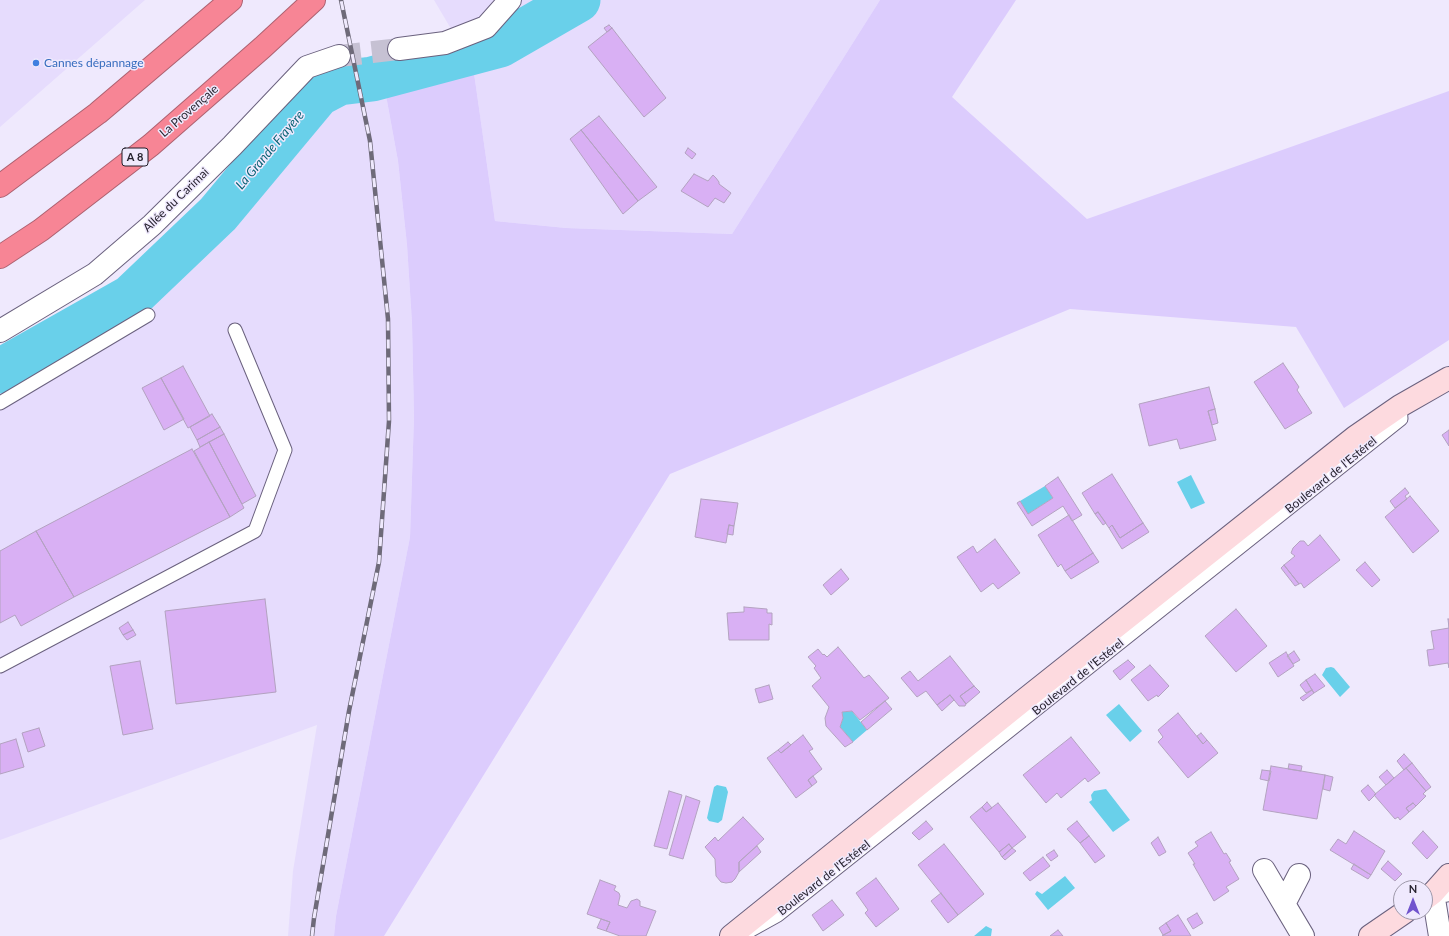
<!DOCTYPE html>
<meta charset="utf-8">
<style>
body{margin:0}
#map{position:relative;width:1449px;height:936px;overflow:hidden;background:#efe9fd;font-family:Lato,sans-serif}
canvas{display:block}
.north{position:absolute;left:1393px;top:880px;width:40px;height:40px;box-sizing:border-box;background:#efe9fd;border:1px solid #9d98a9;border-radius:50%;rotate:0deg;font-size:11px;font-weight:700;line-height:16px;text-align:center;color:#231f2b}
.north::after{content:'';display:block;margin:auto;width:14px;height:18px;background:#7154cd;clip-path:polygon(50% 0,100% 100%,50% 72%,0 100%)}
</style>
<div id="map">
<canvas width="1449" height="936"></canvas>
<div class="north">N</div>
</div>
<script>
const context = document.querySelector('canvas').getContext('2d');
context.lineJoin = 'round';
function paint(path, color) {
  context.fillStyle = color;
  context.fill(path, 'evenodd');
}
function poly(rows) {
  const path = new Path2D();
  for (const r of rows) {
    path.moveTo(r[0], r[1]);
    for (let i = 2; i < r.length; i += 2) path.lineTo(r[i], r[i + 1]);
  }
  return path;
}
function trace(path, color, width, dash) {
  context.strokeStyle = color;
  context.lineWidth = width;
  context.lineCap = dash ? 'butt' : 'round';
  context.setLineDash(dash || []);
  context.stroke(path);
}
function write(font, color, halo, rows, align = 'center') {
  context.font = font + ' Lato,sans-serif';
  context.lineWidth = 3;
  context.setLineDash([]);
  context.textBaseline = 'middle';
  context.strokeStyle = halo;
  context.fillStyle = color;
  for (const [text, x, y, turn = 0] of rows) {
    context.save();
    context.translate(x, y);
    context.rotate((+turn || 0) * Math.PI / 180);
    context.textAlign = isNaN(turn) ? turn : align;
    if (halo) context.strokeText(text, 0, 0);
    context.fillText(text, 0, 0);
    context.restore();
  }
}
paint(poly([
 [0,0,145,0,0,127],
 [434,0,880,0,732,234,566,228,495,221,473,66],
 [385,90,398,161,407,245,412,323,414,417,410,537,336,916,334,936,288,936,293,871,317,725,0,840,0,352,110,289,275,127,340,101]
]), '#e6dcfd');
paint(poly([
 [880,0,1016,0,952,97,1087,219,1449,91,1449,340,1344,408,1296,327,1070,309,670,474,384,936,334,936,336,916,410,537,414,417,412,323,407,245,398,161,385,90,473,66,495,221,566,228,732,234]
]), '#dcccfd');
paint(poly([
 [1191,475,1205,503,1191,509,1177,482],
 [1045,486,1053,498,1028,514,1020,501],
 [1331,667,1334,668,1350,687,1340,697,1322,675,1326,668],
 [1119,704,1142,731,1130,742,1106,715],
 [852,711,867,730,853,742,840,727,843,718,842,712],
 [717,785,726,787,728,792,722,820,718,823,709,821,707,818,714,787],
 [1106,789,1130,820,1113,832,1089,802,1092,800,1091,795,1094,791],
 [1065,876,1075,888,1048,910,1035,894,1037,891,1042,894],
 [986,926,992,929,991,936,974,936]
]), '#69d0ea');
trace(poly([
 [0,371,131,297,218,214,318,94,339,83,372,79,500,45,578,0]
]), '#69d0ea', 45);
const building = poly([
 [609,25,612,28,607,32,604,28,609,25],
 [612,28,666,98,644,117,588,47,612,28],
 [599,116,657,187,638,201,581,130,599,116],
 [581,130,638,201,623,214,570,139,581,130],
 [688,148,696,154,692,159,685,153,688,148],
 [694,174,708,181,713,175,716,178,719,182,719,184,731,193,724,203,715,198,708,207,681,191,694,174],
 [1283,363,1299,387,1297,390,1312,413,1285,429,1254,382,1283,363],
 [183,366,210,416,188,428,161,378,183,366],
 [161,378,184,419,164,430,142,388,161,378],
 [1209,387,1215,409,1208,411,1216,440,1180,449,1177,439,1149,446,1139,404,1209,387],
 [1215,409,1218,423,1212,425,1208,411,1215,409],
 [212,414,220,427,197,440,190,427,212,414],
 [220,427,224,434,200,447,197,440,220,427],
 [1449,430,1449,446,1442,435,1449,430],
 [224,434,256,496,242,504,209,442,224,434],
 [209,442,244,508,230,517,194,451,209,442],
 [192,449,230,517,74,597,36,531,192,449],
 [1112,474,1143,523,1120,538,1112,525,1109,528,1098,512,1095,514,1082,493,1112,474],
 [1058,477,1082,515,1072,521,1063,506,1032,526,1017,503,1020,501,1028,514,1053,498,1045,486,1058,477],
 [1405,488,1409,493,1405,496,1407,499,1395,508,1390,501,1405,488],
 [1410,496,1439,531,1413,553,1385,517,1410,496],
 [701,499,738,503,734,526,729,525,726,543,695,537,701,499],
 [1098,512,1106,523,1103,525,1095,514,1098,512],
 [1069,515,1093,553,1065,571,1061,564,1058,567,1038,535,1069,515],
 [1143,523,1149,532,1122,549,1109,528,1112,525,1120,538,1143,523],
 [729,525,734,526,733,535,727,534,729,525],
 [36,531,74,597,21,626,15,615,0,623,0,551,36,531],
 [1320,535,1340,560,1304,588,1301,583,1299,584,1284,565,1295,556,1291,553,1293,548,1300,541,1304,541,1308,546,1320,535],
 [995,539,1020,573,998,589,993,583,981,592,957,557,973,546,977,553,995,539],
 [1093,553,1099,562,1071,579,1065,571,1093,553],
 [1365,562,1380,580,1372,587,1356,570,1365,562],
 [1284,565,1299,584,1295,586,1281,568,1284,565],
 [841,569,849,579,831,595,823,585,841,569],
 [265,599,276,692,176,704,165,611,265,599],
 [744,607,767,609,767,613,772,613,772,625,769,624,769,640,729,640,727,613,744,612,744,607],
 [1236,609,1267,646,1236,672,1205,636,1236,609],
 [1448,619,1449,619,1449,668,1448,663,1429,666,1427,650,1434,649,1431,631,1449,628,1448,619],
 [128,622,133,630,123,635,119,628,128,622],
 [133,630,136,635,127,640,123,635,133,630],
 [838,647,864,678,869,675,889,698,860,720,852,711,842,712,843,718,840,727,853,742,845,747,826,726,825,718,829,707,812,686,821,678,814,668,816,666,808,657,818,649,823,655,824,654,827,657,838,647],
 [1294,651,1300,660,1293,664,1287,656,1294,651],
 [1286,652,1294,666,1278,677,1269,663,1286,652],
 [950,656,974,686,960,696,966,704,965,706,959,706,950,695,937,705,926,691,917,697,901,678,910,671,918,681,950,656],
 [1128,660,1135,667,1120,680,1113,671,1128,660],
 [140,661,153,729,123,735,110,666,140,661],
 [1150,665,1169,686,1158,697,1157,695,1148,701,1131,680,1150,665],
 [1315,674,1325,686,1314,693,1306,680,1315,674],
 [1306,680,1312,690,1306,693,1300,685,1306,680],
 [769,685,773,699,759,703,755,689,769,685],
 [974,686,980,692,966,704,960,696,974,686],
 [1312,690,1314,693,1303,701,1300,698,1312,690],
 [950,695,954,700,942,711,937,705,950,695],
 [885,701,892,709,867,730,861,722,885,701],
 [1178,713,1203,744,1207,740,1218,753,1188,778,1158,742,1163,737,1158,730,1178,713],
 [39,728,45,746,28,752,22,733,39,728],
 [1201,733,1207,740,1203,744,1197,736,1201,733],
 [803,735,813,749,809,751,822,769,808,780,812,786,796,798,767,758,778,750,781,753,803,735],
 [1071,737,1100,773,1088,782,1085,778,1061,798,1057,793,1046,803,1023,775,1071,737],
 [16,739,24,767,0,774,0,744,16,739],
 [788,742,791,745,781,753,778,750,788,742],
 [1404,754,1412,763,1404,770,1397,761,1404,754],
 [1412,763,1431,787,1426,791,1406,768,1412,763],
 [1289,764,1302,766,1301,771,1288,769,1289,764],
 [1271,766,1325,775,1317,819,1263,810,1271,766],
 [1406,768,1426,791,1423,794,1426,796,1416,806,1413,803,1406,808,1409,812,1400,820,1398,817,1395,819,1374,795,1406,768],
 [1262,770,1271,771,1269,781,1260,779,1262,770],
 [1387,770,1394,778,1386,785,1379,777,1387,770],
 [1325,775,1333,777,1330,791,1323,789,1325,775],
 [813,776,817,782,812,786,808,780,813,776],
 [1368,785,1376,794,1369,801,1361,791,1368,785],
 [669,791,682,795,667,849,654,846,669,791],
 [686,796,700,801,683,859,669,855,686,796],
 [987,802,992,808,986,812,982,807,987,802],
 [998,803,1026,837,1012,848,1009,844,999,852,970,817,982,807,986,812,998,803],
 [1413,803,1416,806,1409,812,1406,808,1413,803],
 [743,817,764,839,739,862,739,872,735,879,732,882,726,883,721,882,716,876,715,859,705,847,715,837,718,841,743,817],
 [926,821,933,829,919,840,912,833,926,821],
 [1077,821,1089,836,1080,843,1067,829,1077,821],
 [1354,831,1385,851,1371,875,1330,850,1338,839,1346,844,1354,831],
 [1423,831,1438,847,1427,859,1412,843,1423,831],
 [1211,832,1224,854,1226,853,1231,861,1229,862,1239,879,1226,887,1229,891,1214,901,1193,864,1195,864,1188,853,1198,846,1195,842,1211,832],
 [1089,836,1105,856,1095,863,1080,843,1089,836],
 [1158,837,1166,852,1159,856,1151,843,1158,837],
 [944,844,984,894,958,915,918,865,944,844],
 [1009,844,1012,848,1002,857,999,852,1009,844],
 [757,846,761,852,739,872,739,862,757,846],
 [1012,848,1016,851,1005,860,1002,857,1012,848],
 [1054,850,1058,856,1051,861,1046,855,1054,850],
 [1043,857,1050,866,1030,881,1023,873,1043,857],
 [1388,861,1402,874,1395,881,1381,869,1388,861],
 [1354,864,1371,875,1368,879,1351,869,1354,864],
 [876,878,899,909,876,927,865,913,868,910,856,893,876,878],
 [600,880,616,886,614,890,619,893,620,896,618,905,627,908,631,901,637,899,640,901,640,906,656,911,646,936,620,936,606,931,610,922,587,914,600,880],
 [941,893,958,915,948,923,931,901,941,893],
 [832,900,844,915,823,931,812,915,832,900],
 [1197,913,1203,923,1193,929,1187,919,1197,913],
 [1178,915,1191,936,1162,936,1171,931,1166,923,1178,915],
 [601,919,610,922,606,931,597,928,601,919],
 [1166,923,1171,931,1163,935,1159,928,1166,923],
 [1058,930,1063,936,1050,936,1058,930]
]);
paint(building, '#d9b0f4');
trace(building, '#b3a2c0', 1);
trace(poly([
 [339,56,399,49]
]), '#c6c1d3', 22, [22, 11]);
const lane = poly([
 [0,403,148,315],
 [0,666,255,531,285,450,235,330],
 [751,930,778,915,1401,419,1400,406]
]);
const street = poly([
 [399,49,445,43,486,27,510,0],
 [0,331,95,274,152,225,232,146,307,67,339,56],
 [1264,870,1284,904],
 [1299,875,1284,904,1303,936],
 [1440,936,1433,893,1449,890]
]);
const secondary = poly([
 [1425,899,1433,893,1449,875],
 [731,936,1024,700,1355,437,1400,406,1449,378],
 [1370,936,1405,912]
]);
const highway = poly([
 [0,186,98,113,231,0],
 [0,257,41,230,151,145,263,47,314,0]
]);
trace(lane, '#6a617e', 15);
trace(street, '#6a617e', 24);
trace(secondary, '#6a617e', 24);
trace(highway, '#ad6170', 24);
trace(lane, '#fff', 13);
trace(street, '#fff', 22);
trace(secondary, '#fddadf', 22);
trace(highway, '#f78595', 22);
const rail = poly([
 [312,936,314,918,349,711,379,562,389,421,388,319,370,141,341,0]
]);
trace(rail, '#6e6a79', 4.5);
trace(rail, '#efe9fd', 3, [9]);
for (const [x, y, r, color] of [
 [36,63,4,"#3f7fe0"]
]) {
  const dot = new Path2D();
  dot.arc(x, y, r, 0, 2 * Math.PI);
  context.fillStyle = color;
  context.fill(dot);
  trace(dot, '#efe9fd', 1.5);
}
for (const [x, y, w] of [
 [135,157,26]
]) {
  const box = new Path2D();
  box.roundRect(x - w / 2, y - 9, w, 18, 3);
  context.fillStyle = '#efe9fd';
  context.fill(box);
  trace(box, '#231f2b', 1);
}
write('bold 11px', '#231f2b', null, [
 ["A 8",135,157]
]);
write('12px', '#366cbe', '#efe9fd', [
 ["Cannes dépannage",44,63]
], 'left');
write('12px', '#231f2b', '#efe9fd', [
 ["La Provençale",189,111,-41],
 ["Allée du Carimai",176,200,-44],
 ["Boulevard de l'Estérel",1331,475,-39],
 ["Boulevard de l'Estérel",1078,677,-39],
 ["Boulevard de l'Estérel",824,878,-38]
]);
write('italic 13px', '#086274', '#efe9fd', [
 ["La Grande Frayère",270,150,-50]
]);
</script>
